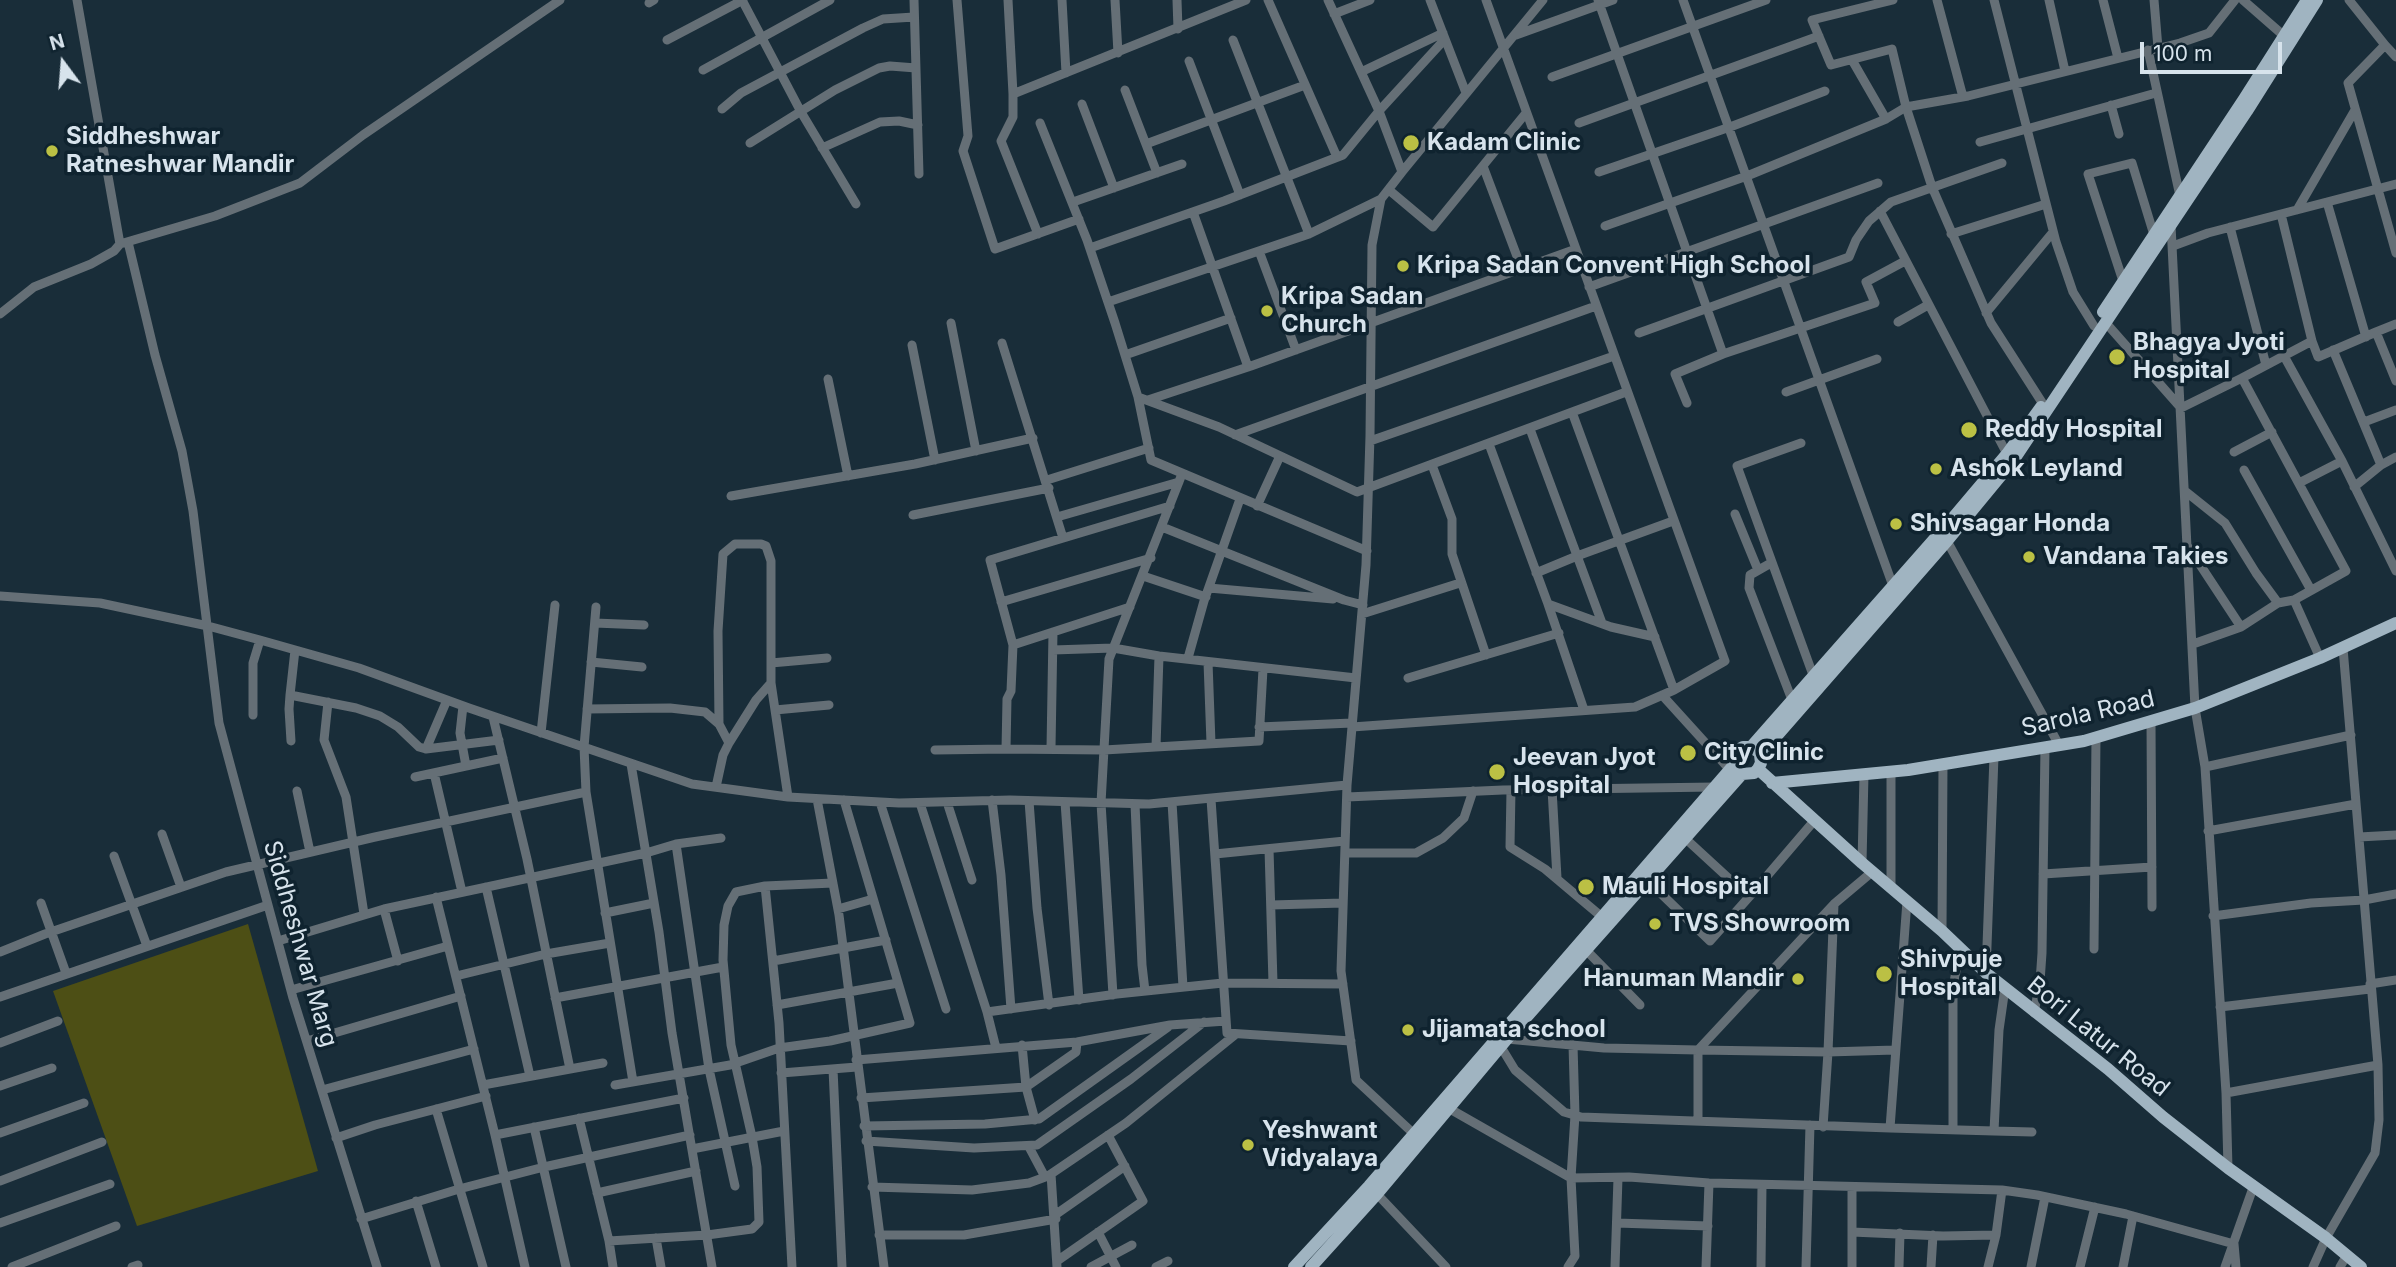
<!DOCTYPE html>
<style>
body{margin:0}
#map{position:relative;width:2396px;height:1267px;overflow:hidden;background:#192d39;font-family:Inter,sans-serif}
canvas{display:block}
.north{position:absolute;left:28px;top:28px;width:70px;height:70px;-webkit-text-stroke:5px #0f232f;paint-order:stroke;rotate:344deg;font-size:19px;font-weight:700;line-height:28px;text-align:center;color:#d7e3ec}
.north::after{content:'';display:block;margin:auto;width:24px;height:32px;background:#d7e3ec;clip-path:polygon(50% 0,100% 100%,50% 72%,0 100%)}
.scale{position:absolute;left:2140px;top:42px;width:142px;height:32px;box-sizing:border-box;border:4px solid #d7e3ec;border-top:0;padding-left:9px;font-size:21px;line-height:24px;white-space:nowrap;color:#d7e3ec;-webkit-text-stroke:5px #0f232f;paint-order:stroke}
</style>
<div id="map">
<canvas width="2396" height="1267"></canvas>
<div class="north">N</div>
<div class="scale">100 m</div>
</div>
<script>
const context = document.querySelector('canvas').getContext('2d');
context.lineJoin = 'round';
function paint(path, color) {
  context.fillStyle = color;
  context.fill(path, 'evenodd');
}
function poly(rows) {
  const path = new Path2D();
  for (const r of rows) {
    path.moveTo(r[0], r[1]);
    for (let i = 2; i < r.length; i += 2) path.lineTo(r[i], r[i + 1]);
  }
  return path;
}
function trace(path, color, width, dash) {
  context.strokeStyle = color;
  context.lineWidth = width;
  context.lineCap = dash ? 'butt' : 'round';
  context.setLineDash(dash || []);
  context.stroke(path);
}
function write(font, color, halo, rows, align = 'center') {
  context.font = font + ' Inter,sans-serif';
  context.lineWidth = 7;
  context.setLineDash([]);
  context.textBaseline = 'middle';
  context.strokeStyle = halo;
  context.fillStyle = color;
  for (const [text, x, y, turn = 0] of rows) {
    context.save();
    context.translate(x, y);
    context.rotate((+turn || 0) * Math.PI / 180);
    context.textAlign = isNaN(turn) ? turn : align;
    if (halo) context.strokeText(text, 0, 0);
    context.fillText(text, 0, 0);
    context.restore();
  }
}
paint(poly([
 [248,924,318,1171,137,1226,53,991]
]), '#4d4f15');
trace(poly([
 [742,0,801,112,856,204],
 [914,0,919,174],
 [957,0,968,136,963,151,995,249,1079,219],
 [1008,0,1013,94,1246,0],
 [1062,0,1066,73],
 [1115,0,1118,53],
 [1177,0,1178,29],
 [1268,0,1337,157],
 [1328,0,1379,111,1402,172],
 [1430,0,1466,93],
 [1486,0,1725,661,1674,690,1572,412],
 [1598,0,1723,354],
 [1683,0,1893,586],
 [1893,0,1812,20,1831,65,1892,49,1906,107,1968,96,2180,43,2209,33,2235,0],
 [1937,0,1963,97],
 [1994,0,2056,242,2073,292,2094,326],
 [2049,0,2065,71],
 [2103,0,2118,58],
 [2154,0,2158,48],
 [2243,0,2283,35],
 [2349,0,2385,45,2348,83,2396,253],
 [649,3,654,0],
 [1334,14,1370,0],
 [1516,35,1613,0],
 [667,40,743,0],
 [1233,40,1309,234],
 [2385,45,2396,57],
 [2148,50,2180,196],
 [1852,60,1886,119],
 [1189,61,1240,195],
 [703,70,830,0],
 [1361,72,1443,33],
 [1552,77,1766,0],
 [1125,90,1157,173],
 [1013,94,1013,117,1001,141,1038,234],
 [1082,104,1114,188],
 [2111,105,2119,134],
 [722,109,741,93,863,28,883,19,914,17],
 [1040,123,1087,240,1115,323,1138,397,1151,460,1367,551],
 [1579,123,1819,36],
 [1980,142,2156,93],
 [750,143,835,90,879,68,890,66,916,68],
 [1146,144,1305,85],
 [822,148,880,122,899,121,918,125],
 [1483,166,1521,267],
 [1599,172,1730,127,1825,91],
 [1389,190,1433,227,1526,113],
 [1073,202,1182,164],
 [2327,202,2366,337],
 [2297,210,2355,110],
 [1880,211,2007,454],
 [1193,212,1248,367],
 [2281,214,2312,341,2318,357,2376,332,2396,381],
 [2171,225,2195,708,2205,767,2226,1093,2228,1168],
 [1605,226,1747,176,1886,119,1906,107,1932,187,1991,323,2043,404],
 [2230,227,2266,365],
 [1951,234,2046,204],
 [128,242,155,355,182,451,193,511,219,723,293,998,377,1267],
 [120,244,215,216,300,183,363,135,560,0],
 [2173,246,2208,233,2396,184],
 [1090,248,1224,201,1343,155,1379,111,1445,39],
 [1259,251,1296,350],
 [2123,281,2088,174,2132,163,2154,235],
 [1589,287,1878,183],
 [1108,302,1309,234,1381,199],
 [1986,313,2053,232],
 [0,314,34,287,91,264,114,251,120,244,77,0],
 [1898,322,1928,305],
 [951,323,976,451],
 [2106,323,2181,408,2242,378,2346,571,2294,600,2278,603,2256,573,2225,523,2185,491],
 [2376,332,2396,324],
 [1639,333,1849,257,1856,240,1869,221,1891,202,2002,163],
 [1002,343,1063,538],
 [912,345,935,460],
 [2333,350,2381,465,2354,487],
 [1125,355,1231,318],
 [2284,356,2342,461,2396,571],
 [2242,378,2312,341],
 [828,379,848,476],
 [1786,392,1877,359],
 [1138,397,1219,427,1357,492,1626,392],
 [1148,400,1251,366,1576,249],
 [1687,403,1675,374,1723,354,1875,303,1866,282,1905,261],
 [2364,422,2396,410],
 [1530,429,1602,623],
 [1235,435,1596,306],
 [1370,441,1614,356],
 [1801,443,1737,466,1813,675],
 [1489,444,1548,604,1611,627,1655,637],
 [2234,452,2272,432],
 [1432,465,1452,519,1452,554,1486,655],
 [2381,465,2396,457],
 [2244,470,2311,590],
 [1047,480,1149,448],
 [2299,483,2342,461],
 [731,496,915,464,1033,438],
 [1257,506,1280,456],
 [1735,514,1758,570],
 [913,515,1049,488],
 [1057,517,1179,482],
 [1162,527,1344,600,1363,605],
 [1947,541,2059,745],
 [2189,548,2241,627],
 [1771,563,1750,575,1749,588,1792,700],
 [1536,573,1577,556,1673,521],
 [1143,576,1206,597],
 [1209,588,1333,599],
 [0,596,100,603,208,626,260,640,359,668,469,708,692,784,788,797,899,803,1010,800,1149,804,1347,785],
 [2294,600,2320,658],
 [1001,602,1151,558],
 [1548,604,1584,710],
 [1130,607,1013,645,1011,691,1007,699,1006,749,1104,750,1259,741,1263,669],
 [1362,614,1460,583],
 [595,623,644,625],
 [2193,644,2241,627,2278,603],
 [1013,645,990,560,1170,506],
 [295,650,290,695,356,708,380,716,398,727,419,747,426,749,499,740],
 [1053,650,1113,648,1159,656,1356,678],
 [1188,658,1204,601,1240,499],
 [591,662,642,667],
 [1208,662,1211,743],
 [771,663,827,658],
 [1408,678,1559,633],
 [290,695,289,709,291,741],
 [1662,695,1730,770],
 [328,702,324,740,346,797,364,914],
 [463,706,460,733,466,766],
 [587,709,670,708,705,712,719,724,729,743],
 [775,710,829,705],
 [253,715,253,663,260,640],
 [2151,721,2152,907],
 [719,724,718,631,723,554,735,544,761,544,766,546,771,561,771,683,788,797],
 [1259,727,1352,723],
 [1352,727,1635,707,1674,690],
 [541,733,555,605],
 [1156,747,1159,656],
 [1051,748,1053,632],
 [426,749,447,700],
 [935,750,1006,749],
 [631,764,659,932,672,1033,712,1267],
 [2205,767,2351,735],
 [434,773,462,892],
 [415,777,503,758],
 [716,787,723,755,729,743,756,700,771,683],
 [1552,789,1557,878],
 [1511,790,1510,847,1545,869,1602,917],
 [297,791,310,852],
 [586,792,584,747,596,607],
 [1347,797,1503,790,1715,787],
 [817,799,839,915,884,1267],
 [1211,799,1227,1033,1351,1041],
 [992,800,1001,875,1011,1009],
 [1029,801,1037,908,1049,1005],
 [880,802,946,1009],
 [947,802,972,880],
 [1065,802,1079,1000],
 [1172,802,1183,987],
 [920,803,987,1012,996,1048],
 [1135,804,1142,965,1145,991],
 [2208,831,2356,804],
 [162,834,181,887],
 [2359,837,2396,835],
 [1687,840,1749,897,1814,821],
 [676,844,709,1069,735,1186],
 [1269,849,1273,983],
 [1345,853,1416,853,1443,838,1464,818,1473,791],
 [1215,854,1345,841],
 [114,856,147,946],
 [1862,863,1864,774],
 [2043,874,2152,867],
 [1649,882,1710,941,1749,897],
 [486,887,530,1076],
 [1891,887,1891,772],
 [436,897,495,1135,525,1267],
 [41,903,66,973],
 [1271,905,1343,903],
 [384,909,398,961],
 [838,909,873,899],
 [605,913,654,903],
 [2213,916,2311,903,2364,900,2396,894],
 [1942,931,1943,764],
 [278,941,384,909,646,853,676,844,721,838],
 [2094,949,2096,737],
 [1586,950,1640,1005],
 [0,952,45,934,226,872,375,837,586,792,633,1082],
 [773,961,886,940],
 [1986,973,1994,756],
 [456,976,546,954,610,943],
 [2370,984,2396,980],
 [291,990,448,946],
 [1113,995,1101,803,1109,659,1182,474],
 [0,997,268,905],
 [555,998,723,967],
 [777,1005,898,983],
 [2220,1007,2370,989],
 [987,1012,1117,994,1223,983,1343,984],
 [2034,1013,2040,982,2042,953,2045,747],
 [1507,1039,1604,1048,1698,1050,1834,904,1872,872],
 [307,1041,461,996],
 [0,1043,58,1021],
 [1022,1045,1026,1087,1035,1120],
 [1501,1047,1515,1070,1564,1112,1581,1117,1890,1128,1907,901],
 [856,1060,1077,1042,1170,1025,1226,1021],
 [570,1069,603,1063],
 [833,1069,842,1267],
 [781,1073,857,1067],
 [483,1085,570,1069,527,859,493,717],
 [615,1085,730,1065,779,1048,830,1041,910,1023,844,800],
 [0,1086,52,1068],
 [322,1090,474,1049],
 [2226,1093,2378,1065],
 [861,1098,1026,1087,1076,1052,1077,1042],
 [436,1109,483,1267],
 [1450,1109,1571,1178,1629,1177,1709,1183,2002,1190,2037,1195,2126,1214,2234,1244,2236,1267],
 [579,1118,609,1241,613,1267],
 [1698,1121,1698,1050,1828,1052,1834,904],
 [864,1126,985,1124,1039,1119,1168,1027],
 [534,1127,566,1267],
 [1823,1127,1828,1052,1895,1050],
 [1890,1128,1994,1131,1999,1030,2005,988],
 [1953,1130,1953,988,1960,948],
 [1994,1131,2032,1132],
 [0,1133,84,1103],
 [1414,1134,1356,1080,1341,971,1347,785,1366,565,1370,436,1372,245,1381,199,1402,172,1543,0],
 [495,1135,684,1098],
 [336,1138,375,1125,486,1096],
 [866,1141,974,1148,1037,1145,1131,1079,1204,1022],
 [1029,1147,1045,1177],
 [692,1149,784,1131],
 [1051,1174,1057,1267],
 [0,1181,102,1142],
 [872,1187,972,1190,1029,1183,1048,1176,1126,1123,1236,1034],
 [1852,1187,1852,1267],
 [597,1193,696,1171],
 [1377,1194,1446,1267],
 [416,1201,436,1267],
 [1055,1215,1125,1166],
 [361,1219,459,1189,544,1167,690,1135],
 [0,1223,110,1184],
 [1617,1223,1708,1226],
 [1098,1232,1116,1267],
 [1852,1232,1943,1236,1996,1235],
 [879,1235,964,1235,1056,1219],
 [656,1238,661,1267],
 [609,1241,707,1235,752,1229,759,1222,757,1167,752,1137,731,1045,723,960,724,925,728,906,736,892,765,886],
 [1057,1261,1143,1201,1108,1135],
 [12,1267,116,1226],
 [132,1267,138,1265],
 [792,1267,779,1023,765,886,833,883],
 [1091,1267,1132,1245],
 [1156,1267,1168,1261],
 [1568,1267,1575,1256,1571,1178,1575,1115,1573,1045],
 [1615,1267,1618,1178],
 [1706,1267,1709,1183],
 [1761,1267,1762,1185],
 [1806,1267,1810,1125],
 [1899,1267,1900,1233],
 [1931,1267,1933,1235],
 [1988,1267,1996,1235,2002,1190],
 [2031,1267,2045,1197],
 [2080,1267,2095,1207],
 [2123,1267,2133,1216],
 [2225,1267,2254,1185],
 [2313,1267,2326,1238,2375,1153,2379,1120,2378,1065,2343,648],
 [2340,1267,2347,1255]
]), '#656f76', 9);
trace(poly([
 [2103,312,2244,99,2307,0],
 [1751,747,1952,519,2007,454,2041,407],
 [1758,769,1862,863,1942,931,1986,973,2108,1069,2163,1117,2228,1168,2326,1238,2361,1267],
 [1736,770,1732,758,1736,751,1743,747,1751,747,1757,751],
 [1772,783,1908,770,2084,741,2195,708,2320,658,2396,623],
 [1294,1267,1369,1186,1733,766],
 [1311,1267,1377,1194,1507,1039,1742,774,1754,773,1758,769,1761,763,1760,755,1947,541,2013,461,2247,111,2317,0]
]), '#a0b4c1', 12);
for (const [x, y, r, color] of [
 [1411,143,9,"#bbc044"],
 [52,151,7,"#bbc044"],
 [1403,266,7,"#bbc044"],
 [1267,311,7,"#bbc044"],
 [2117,357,9,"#bbc044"],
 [1969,430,9,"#bbc044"],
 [1936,469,7,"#bbc044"],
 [1896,524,7,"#bbc044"],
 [2029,557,7,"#bbc044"],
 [1688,753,9,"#bbc044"],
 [1497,772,9,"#bbc044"],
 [1586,887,9,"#bbc044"],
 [1655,924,7,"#bbc044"],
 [1884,974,9,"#bbc044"],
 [1798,979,7,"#bbc044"],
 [1408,1030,7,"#bbc044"],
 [1248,1145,7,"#bbc044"]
]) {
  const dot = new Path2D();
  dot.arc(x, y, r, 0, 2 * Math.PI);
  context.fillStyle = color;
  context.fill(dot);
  trace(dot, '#0f232f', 2.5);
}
write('bold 24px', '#d7e3ec', '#0f232f', [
 ["Siddheshwar",66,137],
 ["Ratneshwar Mandir",66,165],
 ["Kadam Clinic",1427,143],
 ["Kripa Sadan Convent High School",1417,266],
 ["Kripa Sadan",1281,297],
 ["Church",1281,325],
 ["Bhagya Jyoti",2133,343],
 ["Hospital",2133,371],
 ["Reddy Hospital",1985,430],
 ["Ashok Leyland",1950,469],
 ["Shivsagar Honda",1910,524],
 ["Vandana Takies",2043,557],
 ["City Clinic",1704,753],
 ["Jeevan Jyot",1513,758],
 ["Hospital",1513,786],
 ["Mauli Hospital",1602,887],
 ["TVS Showroom",1669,924],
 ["Shivpuje",1900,960],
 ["Hospital",1900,988],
 ["Hanuman Mandir",1784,979,"right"],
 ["Jijamata school",1422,1030],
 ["Yeshwant",1262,1131],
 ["Vidyalaya",1262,1159]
], 'left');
write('24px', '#d7e3ec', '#0f232f', [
 ["Sarola Road",2088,714,-13],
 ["Siddheshwar Marg",300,944,74],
 ["Bori Latur Road",2098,1037,39]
]);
</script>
